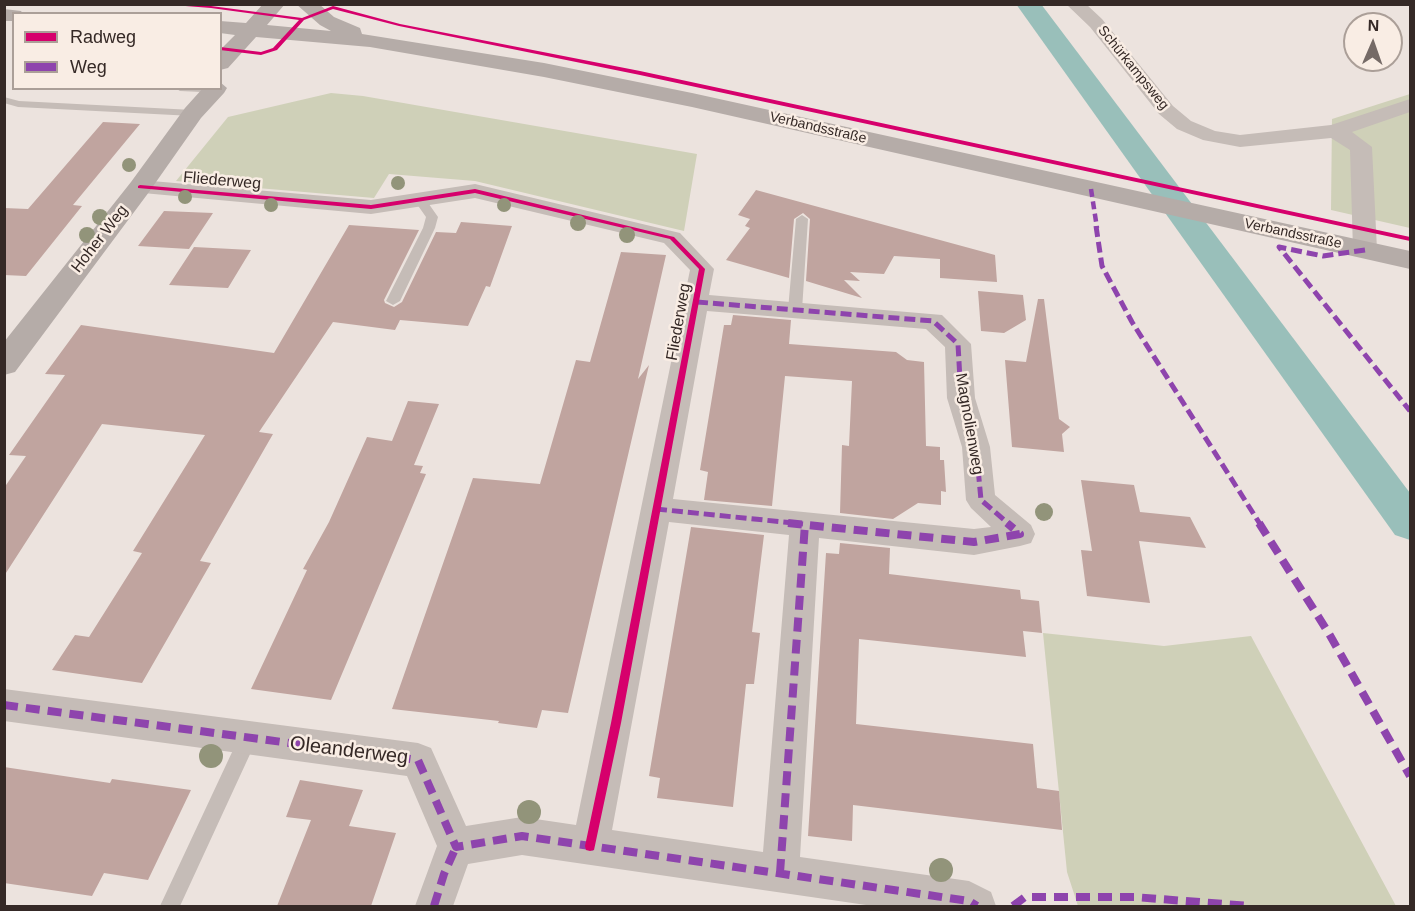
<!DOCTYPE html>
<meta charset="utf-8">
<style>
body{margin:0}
#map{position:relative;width:1415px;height:911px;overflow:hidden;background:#ece3de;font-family:Helvetica,sans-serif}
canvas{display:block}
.frame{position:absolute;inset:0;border:6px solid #352926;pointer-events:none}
.legend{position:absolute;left:12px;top:12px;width:210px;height:78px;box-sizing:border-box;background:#f9ede4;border:2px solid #ab9f98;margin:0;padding:8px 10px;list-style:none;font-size:18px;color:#352926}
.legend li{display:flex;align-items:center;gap:12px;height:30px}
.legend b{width:30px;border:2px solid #ab9f98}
.north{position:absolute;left:1343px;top:12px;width:60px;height:60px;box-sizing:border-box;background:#f9ede4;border:2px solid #ab9f98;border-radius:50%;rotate:2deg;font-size:16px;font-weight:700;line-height:24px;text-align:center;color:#352926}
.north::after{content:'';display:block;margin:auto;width:21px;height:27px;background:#756a66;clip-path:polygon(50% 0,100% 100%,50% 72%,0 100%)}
</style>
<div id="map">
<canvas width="1415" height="911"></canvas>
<div class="frame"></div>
<ul class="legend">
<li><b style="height:8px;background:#d6006c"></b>Radweg</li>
<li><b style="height:8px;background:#8e44ad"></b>Weg</li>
</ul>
<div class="north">N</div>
</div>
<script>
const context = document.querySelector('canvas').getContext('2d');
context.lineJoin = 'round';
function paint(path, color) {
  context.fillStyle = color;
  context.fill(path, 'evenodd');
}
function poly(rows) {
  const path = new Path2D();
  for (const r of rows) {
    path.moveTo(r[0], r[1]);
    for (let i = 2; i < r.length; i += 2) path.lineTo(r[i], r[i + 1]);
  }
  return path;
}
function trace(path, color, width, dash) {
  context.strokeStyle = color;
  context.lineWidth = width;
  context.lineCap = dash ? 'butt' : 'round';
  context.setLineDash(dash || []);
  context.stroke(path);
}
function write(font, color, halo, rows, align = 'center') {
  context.font = font + ' Helvetica,sans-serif';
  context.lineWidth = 5;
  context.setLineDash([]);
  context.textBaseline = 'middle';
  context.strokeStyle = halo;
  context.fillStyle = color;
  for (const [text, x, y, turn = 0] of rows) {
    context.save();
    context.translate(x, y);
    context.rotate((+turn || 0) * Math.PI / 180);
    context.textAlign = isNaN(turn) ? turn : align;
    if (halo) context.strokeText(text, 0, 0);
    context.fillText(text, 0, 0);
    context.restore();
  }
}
paint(poly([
 [331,93,363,96,697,154,684,231,475,181,389,174,374,198,176,181,228,117],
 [1410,94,1410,228,1331,210,1332,119],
 [1043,633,1164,646,1251,636,1396,906,1078,906,1067,872]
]), '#cfd0b8');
paint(poly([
 [1016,4,1041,4,1410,493,1410,540,1395,535,1016,4]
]), '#99bfba');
paint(poly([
 [103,122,140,124,73,205,82,206,26,276,4,275,4,208,28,209],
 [756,190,995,255,997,282,940,278,940,259,894,256,884,274,850,272,860,281,844,280,862,298,806,281,810,219,803,213,794,219,789,278,726,260,750,228,745,226,750,219,738,215],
 [164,211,213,213,189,249,138,246],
 [461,222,512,226,490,287,486,286,468,326,400,320,395,330,333,322,259,432,273,434,200,561,211,563,142,683,52,670,75,635,89,637,142,553,133,551,205,435,102,424,4,576,4,488,26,456,9,455,65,375,45,374,81,325,274,353,349,225,419,230,384,300,385,303,394,307,402,302,436,232,456,233],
 [194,247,251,250,228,288,169,285],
 [621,252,666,255,638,379,649,365,568,713,542,710,537,728,498,723,499,721,392,709,473,478,540,484,576,360,590,362],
 [978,291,1023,295,1026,320,1004,333,981,331],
 [1038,299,1044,299,1059,419,1070,427,1062,434,1064,452,1012,447,1005,360,1026,362],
 [733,315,791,320,789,344,896,352,907,360,924,362,926,446,940,447,940,460,944,460,946,492,941,491,941,505,918,503,893,519,840,513,842,445,849,446,852,381,785,376,772,506,704,500,708,472,700,470,724,325,731,325],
 [408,401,439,404,414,465,423,466,420,473,426,474,331,700,251,689,307,570,303,569,329,522,367,437,392,441],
 [1081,480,1134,485,1140,512,1190,517,1206,548,1139,541,1150,603,1087,596,1081,550,1092,551],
 [691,527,764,535,752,632,760,633,754,684,746,684,733,807,657,798,660,778,649,776],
 [840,543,890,548,889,574,1020,590,1021,599,1039,601,1042,633,1023,631,1026,657,859,639,856,724,1033,744,1037,788,1059,791,1062,830,853,805,852,841,808,836,826,553,839,554],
 [4,767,110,783,112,779,191,790,148,880,104,873,92,896,4,883],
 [300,780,363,790,349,826,396,833,371,906,277,906,311,820,286,817]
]), '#c0a49f');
paint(poly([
 [175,88,207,88,207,89,202,92,180,91,175,88],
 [4,97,19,101,193,110,198,113,193,116,18,107,4,103,4,97],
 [420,196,424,197,438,217,435,228,400,301,393,305,386,301,423,228,426,217,414,200,420,196],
 [802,215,808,219,802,310,795,314,788,310,796,219,802,215],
 [248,730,255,733,257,739,180,906,160,906,241,733,248,730]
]), '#c5bcb7');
paint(poly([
 [1066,4,1086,4,1102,19,1173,106,1191,121,1215,131,1240,135,1331,125,1410,99,1410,112,1352,132,1372,147,1377,250,1373,255,1365,257,1357,255,1353,250,1350,150,1331,138,1240,147,1203,140,1177,129,1159,114,1090,27,1066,4],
 [140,180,371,200,475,184,680,233,714,269,709,295,942,315,971,344,975,398,990,447,995,495,1031,525,1035,534,1031,543,1020,546,974,555,819,538,800,857,969,881,991,892,996,906,873,906,522,855,468,864,453,906,415,906,437,846,407,776,4,721,4,689,418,743,431,748,466,826,522,817,576,825,690,270,664,243,475,198,371,214,132,192,129,187,132,182,140,180],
 [707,311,926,329,945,347,947,398,962,447,966,500,971,508,991,527,974,529,673,499,707,311],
 [669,522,789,535,763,852,612,830,669,522]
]), '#c5bcb7');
paint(poly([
 [263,4,285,4,267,25,331,31,320,25,296,4,319,4,334,17,360,28,362,34,544,63,692,93,1410,251,1410,269,692,107,544,77,370,47,256,37,228,68,220,70,220,50,235,35,220,33,220,21,246,23,263,4],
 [4,9,21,11,23,14,14,14,14,21,4,21,4,9],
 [220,82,227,88,224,93,201,118,149,192,15,372,4,375,4,342,131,182,185,108,203,88,220,88,220,82]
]), '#b5aca8');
trace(poly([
 [1091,189,1097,228]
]), '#8e44ad', 4.5, [8, 4.5]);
trace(poly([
 [1096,226,1102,266,1132,322,1260,524],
 [1365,250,1323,256,1279,247,1410,411],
 [697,302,933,321,958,344,961,398,976,447,981,500,1009,524],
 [656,509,803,524]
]), '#8e44ad', 5, [11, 5]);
trace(poly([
 [788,523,974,542,1020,534,1007,523],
 [1259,523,1328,632,1410,776],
 [4,705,418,760,456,847,522,836,969,901,977,906],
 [780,873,805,524],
 [434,906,444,874,456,847],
 [1013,906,1025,897,1134,897,1250,906]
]), '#8e44ad', 8, [14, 8]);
paint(poly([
 [160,4,211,6,302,18,333,6,400,24,640,71,1410,237,1410,241,640,75,399,26,333,9,304,20,277,50,261,55,220,50,220,47,261,52,273,48,299,20,211,8,160,4],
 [140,185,371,205,475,189,674,237,704,268,705,269,621,723,594,850,590,851,586,850,585,846,611,723,699,269,670,239,475,193,371,209,138,188,138,186,140,185]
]), '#d6006c');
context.fillStyle = '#92947a';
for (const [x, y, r] of [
 [129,165,7],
 [398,183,7],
 [185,197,7],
 [271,205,7],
 [504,205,7],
 [100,217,8],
 [578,223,8],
 [87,235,8],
 [627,235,8],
 [1044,512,9],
 [211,756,12],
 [529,812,12],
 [941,870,12]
]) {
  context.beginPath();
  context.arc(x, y, r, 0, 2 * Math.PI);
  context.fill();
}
write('14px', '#352926', '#f9ede4', [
 ["Schürkampsweg",1133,68,51],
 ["Verbandsstraße",818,128,13],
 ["Verbandsstraße",1293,234,12]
]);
write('16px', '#352926', '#f9ede4', [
 ["Fliederweg",222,181,5],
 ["Hoher Weg",100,239,-52],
 ["Fliederweg",679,322,-80],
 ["Magnolienweg",969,424,80]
]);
write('20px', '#352926', '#f9ede4', [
 ["Oleanderweg",349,751,7]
]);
</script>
